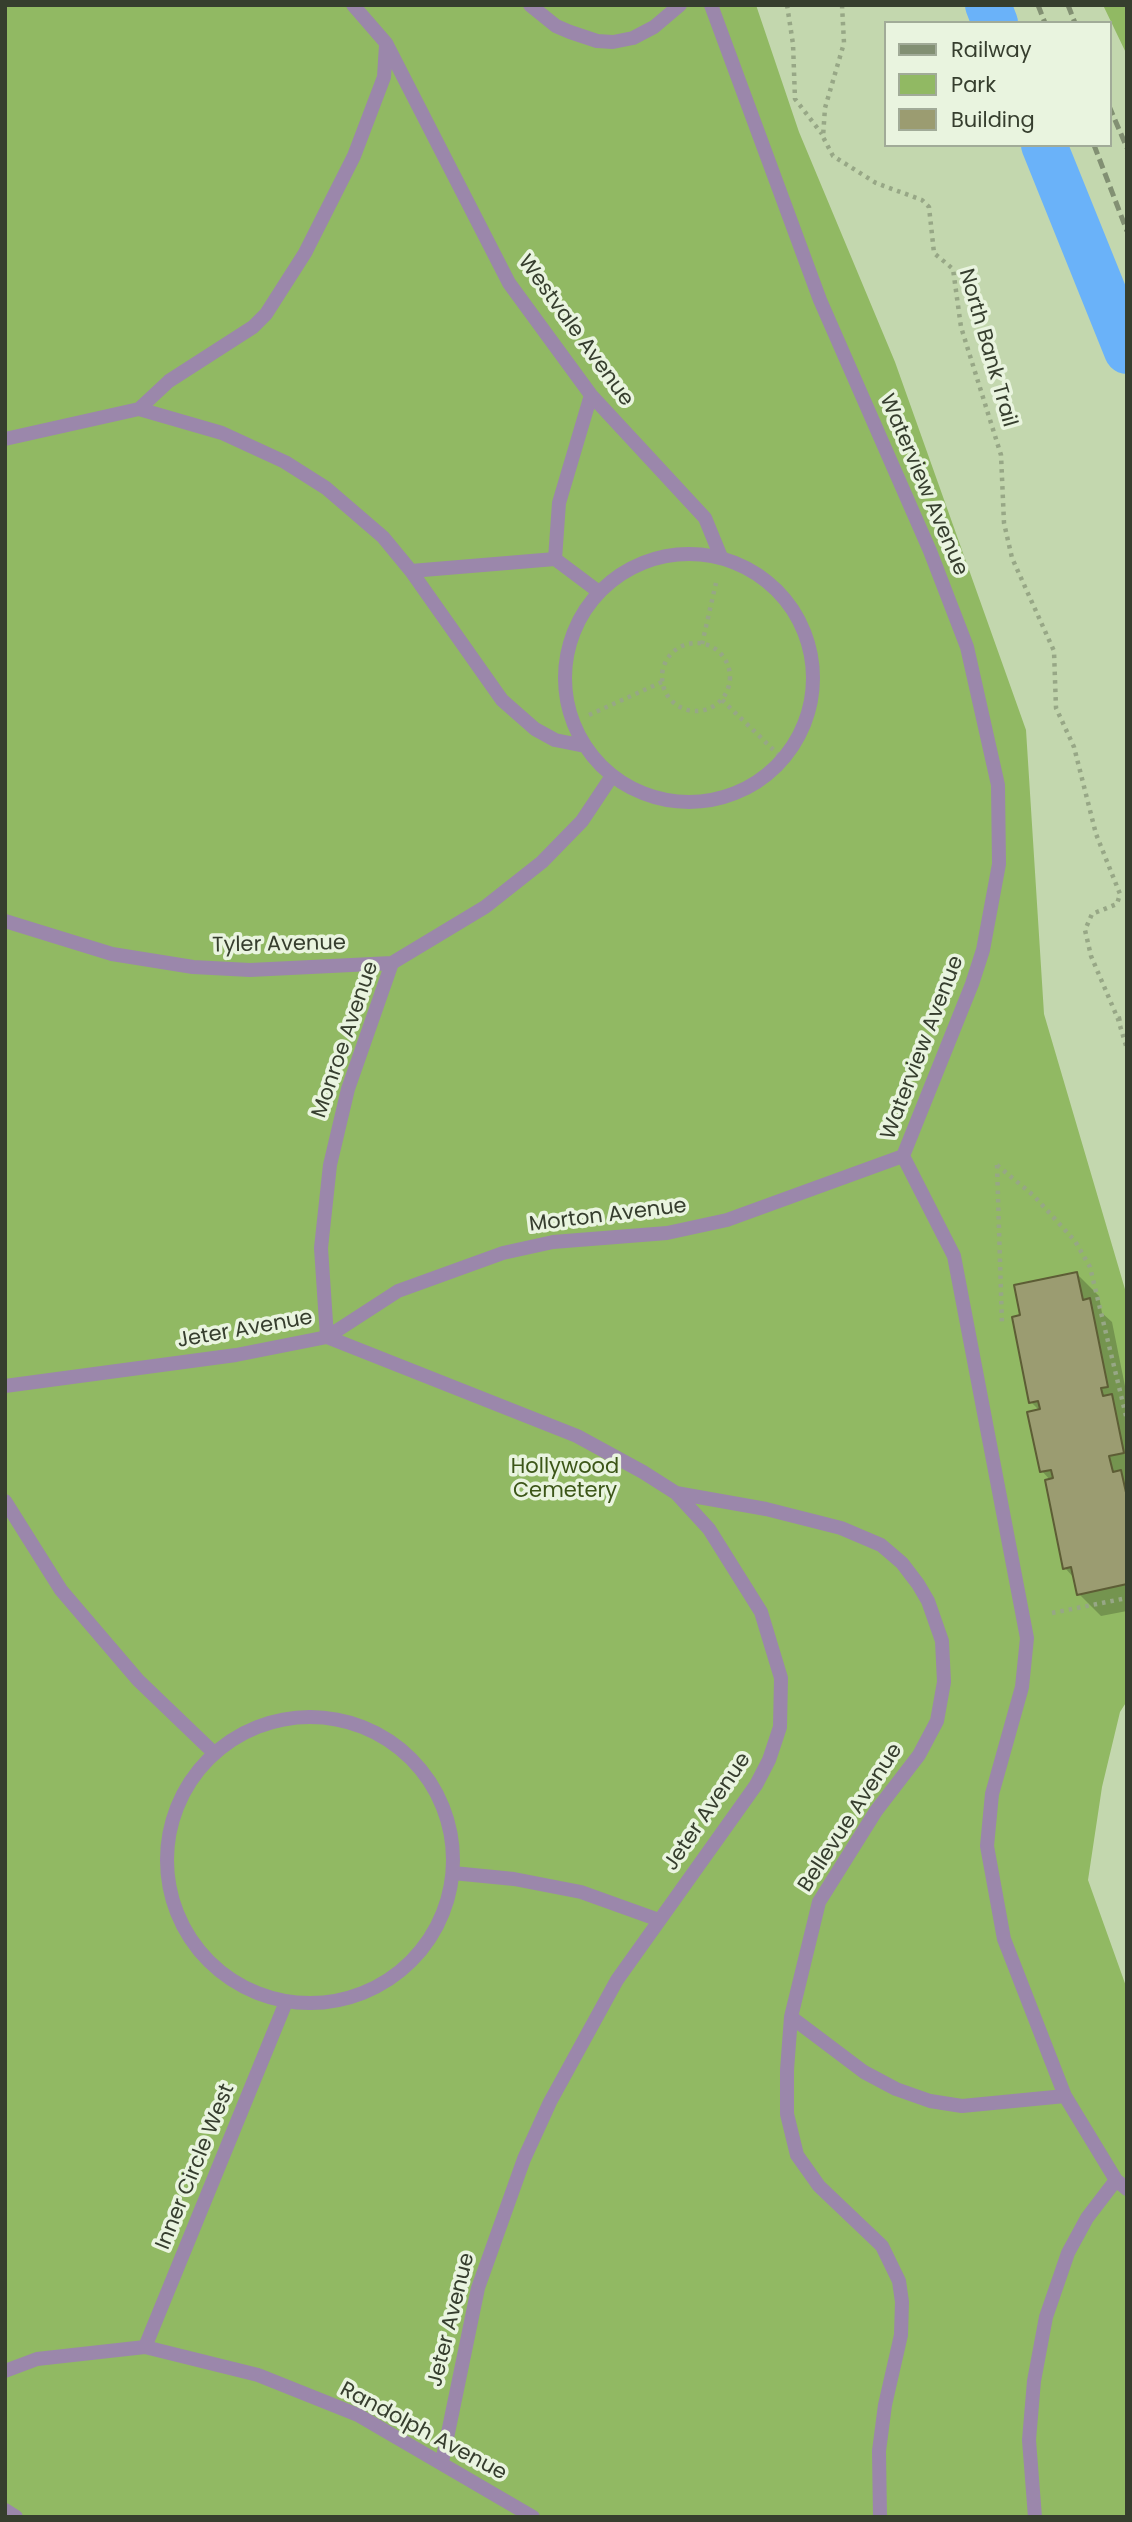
<!DOCTYPE html>
<style>
body{margin:0}
#map{position:relative;width:1132px;height:2522px;overflow:hidden;background:#c3d7ae;font-family:Poppins,sans-serif}
canvas{display:block}
.frame{position:absolute;inset:0;border:7px solid #363e2e;pointer-events:none}
.legend{position:absolute;left:884px;top:21px;width:228px;height:126px;box-sizing:border-box;background:#e9f4df;border:2px solid #a1ab98;margin:0;padding:9px 12px;list-style:none;font-size:21px;color:#363e2e}
.legend li{display:flex;align-items:center;gap:14px;height:35px}
.legend b{width:35px;border:2px solid #a1ab98}
</style>
<div id="map">
<canvas width="1132" height="2522"></canvas>
<div class="frame"></div>
<ul class="legend">
<li><b style="height:9px;background:#829073"></b>Railway</li>
<li><b style="height:19px;background:#91b963"></b>Park</li>
<li><b style="height:19px;background:#9b9c71"></b>Building</li>
</ul>
</div>
<script>
const context = document.querySelector('canvas').getContext('2d');
context.lineJoin = 'round';
function paint(path, color) {
  context.fillStyle = color;
  context.fill(path, 'evenodd');
}
function poly(rows) {
  const path = new Path2D();
  for (const r of rows) {
    if (r.length === 3) {
      path.moveTo(r[0] + r[2], r[1]);
      path.arc(r[0], r[1], r[2], 0, 2 * Math.PI);
      continue;
    }
    path.moveTo(r[0], r[1]);
    for (let i = 2; i < r.length; i += 2) path.lineTo(r[i], r[i + 1]);
  }
  return path;
}
function trace(path, color, width, dash) {
  context.strokeStyle = color;
  context.lineWidth = width;
  context.lineCap = dash ? 'butt' : 'round';
  context.setLineDash(dash || []);
  context.stroke(path);
}
function write(font, color, halo, rows, align = 'center') {
  context.font = font + ' Poppins,sans-serif';
  context.lineWidth = 7;
  context.setLineDash([]);
  context.textBaseline = 'middle';
  context.strokeStyle = halo;
  context.fillStyle = color;
  for (const [text, x, y, turn = 0] of rows) {
    context.save();
    context.translate(x, y);
    context.rotate((+turn || 0) * Math.PI / 180);
    context.textAlign = isNaN(turn) ? turn : align;
    if (halo) context.strokeText(text, 0, 0);
    context.fillText(text, 0, 0);
    context.restore();
  }
}
paint(poly([
 [5,5,756,5,799,132,895,362,1026,730,1044,1014,1127,1296,1127,1701,1120,1712,1102,1787,1088,1880,1127,1989,1127,2517,5,2517],
 [1103,5,1127,5,1127,55]
]), '#91b963');
paint(poly([
 [1077,1274,1099,1296,1102,1313,1112,1322,1127,1396,1127,1611,1101,1616,1079,1594,1075,1579,1065,1568,1050,1480,1042,1471,1040,1411,1031,1402,1022,1316]
]), '#0003');
trace(poly([
 [988,5,995,23],
 [1044,145,1127,351]
]), '#6ab2f9', 46);
const building = poly([
 [1077,1272,1083,1300,1090,1298,1108,1387,1101,1388,1103,1396,1112,1394,1124,1453,1109,1456,1113,1472,1121,1470,1127,1497,1127,1584,1077,1595,1071,1567,1063,1569,1045,1480,1053,1478,1051,1470,1040,1472,1027,1412,1040,1409,1038,1401,1029,1403,1012,1317,1020,1315,1014,1285,1077,1272]
]);
paint(building, '#9b9c71');
trace(building, '#5d5d35', 2);
trace(poly([
 [787,5,793,44,795,99,822,134],
 [842,5,844,43,825,108,823,137,833,156,876,183,922,200,929,207,934,253,953,269,961,327,1001,455,1004,523,1012,558,1054,651,1056,708,1074,747,1096,834,1120,894,1117,904,1092,914,1085,930,1091,956,1118,1019,1127,1049],
 [696,677,34],
 [702,644,716,583],
 [722,700,783,759],
 [589,715,662,682],
 [1118,1019,1127,1017],
 [997,1165,1034,1196,1075,1241,1090,1267,1127,1420],
 [997,1165,1002,1325],
 [1052,1613,1127,1598]
]), '#97a786', 4.5, [3.5, 5]);
trace(poly([
 [353,5,386,43,509,283,591,395,705,518,721,557],
 [530,5,556,26,570,32,597,41,613,42,633,38,654,27,680,5],
 [711,5,820,300,930,551,967,647,998,785,999,864,983,950,972,984,903,1156,954,1256,1027,1638,1022,1687,992,1794,987,1846,1004,1939,1065,2096,1116,2180,1127,2189],
 [139,409,222,433,285,462,326,488,383,537,411,571,502,700,535,729,555,740,585,746],
 [5,439,139,409,169,381,253,327,266,314,305,253,354,156,384,77,386,45],
 [689,678,124],
 [555,559,559,503,591,395],
 [411,571,555,559,599,592],
 [612,776,582,821,542,862,485,907,392,963,348,1089,330,1165,321,1248,327,1337,398,1291,503,1253,553,1242,667,1233,727,1220,903,1156],
 [5,921,112,954,193,967,250,970,392,963],
 [5,1386,236,1355,327,1337,577,1436,643,1472,676,1493,709,1529,761,1612,781,1678,780,1727,769,1760,756,1785,617,1980,550,2102,524,2159,478,2288,442,2462],
 [676,1493,766,1509,841,1528,881,1545,902,1563,918,1584,928,1601,942,1641,944,1682,937,1721,919,1755,876,1811,819,1902,791,2017,787,2070,787,2114,797,2155,819,2186,882,2246,899,2281,902,2302,901,2335,885,2405,879,2451,880,2517],
 [5,1501,61,1590,138,1680,214,1753],
 [310,1860,143],
 [453,1873,514,1879,581,1892,659,1920],
 [791,2017,864,2072,896,2089,930,2101,962,2106,1065,2096],
 [145,2347,286,2002],
 [5,2371,37,2359,145,2347,258,2375,358,2415,533,2517],
 [5,2510,16,2517],
 [1035,2517,1029,2440,1034,2381,1046,2317,1068,2253,1087,2218,1116,2180]
]), '#9b87ab', 14);
trace(poly([
 [1038,5,1045,23],
 [1068,5,1075,23],
 [1109,106,1127,148],
 [1094,145,1127,231]
]), '#829073', 5, [10, 5]);
write('21px', '#363e2e', '#e9f4df', [
 ["Westvale Avenue",575,331,54],
 ["North Bank Trail",987,348,74],
 ["Waterview Avenue",923,485,67],
 ["Tyler Avenue",279,945,-1],
 ["Monroe Avenue",346,1040,-71],
 ["Waterview Avenue",923,1048,-69],
 ["Morton Avenue",608,1216,-7],
 ["Jeter Avenue",245,1330,-10],
 ["Jeter Avenue",708,1812,-56],
 ["Bellevue Avenue",851,1818,-57],
 ["Inner Circle West",196,2167,-68],
 ["Jeter Avenue",452,2320,-76],
 ["Randolph Avenue",423,2432,28]
]);
write('21px', '#3c5618', '#e9f4df', [
 ["Hollywood",565,1468],
 ["Cemetery",565,1492]
]);
</script>
